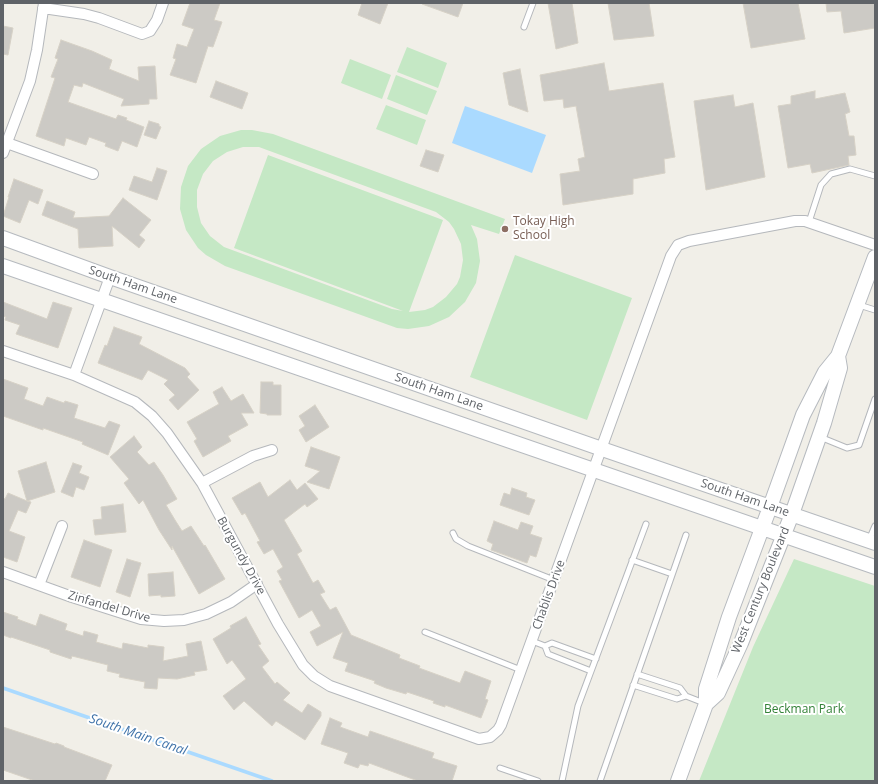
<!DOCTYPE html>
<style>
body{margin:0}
#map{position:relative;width:878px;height:784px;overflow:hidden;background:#f1efe8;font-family:"Open Sans",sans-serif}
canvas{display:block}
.frame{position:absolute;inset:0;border:4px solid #5f6368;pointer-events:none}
</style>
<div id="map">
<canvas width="878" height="784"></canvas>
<div class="frame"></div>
</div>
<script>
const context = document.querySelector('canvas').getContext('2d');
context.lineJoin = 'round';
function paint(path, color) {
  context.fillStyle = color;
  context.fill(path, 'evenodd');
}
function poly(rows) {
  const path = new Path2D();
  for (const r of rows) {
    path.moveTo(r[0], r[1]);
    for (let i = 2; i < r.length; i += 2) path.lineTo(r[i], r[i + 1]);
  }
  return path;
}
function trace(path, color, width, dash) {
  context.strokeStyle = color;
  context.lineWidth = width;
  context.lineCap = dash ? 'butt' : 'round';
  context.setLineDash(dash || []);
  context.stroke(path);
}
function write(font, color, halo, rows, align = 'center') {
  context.font = font + ' "Open Sans",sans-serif';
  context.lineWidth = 4;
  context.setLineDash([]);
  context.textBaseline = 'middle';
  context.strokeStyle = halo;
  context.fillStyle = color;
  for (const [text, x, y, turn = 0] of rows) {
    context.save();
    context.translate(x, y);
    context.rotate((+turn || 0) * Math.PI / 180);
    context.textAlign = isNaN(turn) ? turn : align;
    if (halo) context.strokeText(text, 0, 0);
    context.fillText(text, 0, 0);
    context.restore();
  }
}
paint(poly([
 [407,47,447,63,438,88,397,72],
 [350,59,391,75,382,99,341,83],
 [396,75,437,91,427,115,387,99],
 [386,105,426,120,417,145,376,129],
 [241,130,252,130,273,134,505,219,499,234,471,225,477,239,480,261,476,283,465,302,449,317,429,326,408,329,397,328,225,266,206,255,198,248,186,230,180,209,181,187,188,166,201,149,220,136],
 [243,147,259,147,267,150,436,212,449,222,454,229,461,244,463,260,460,277,457,284,446,297,433,307,425,310,409,312,443,220,268,155,234,248,403,311,392,309,224,247,210,236,201,223,197,207,197,190,203,174,213,161,227,152],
 [515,255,632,298,587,420,470,377],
 [794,559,875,586,875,781,699,781,753,647]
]), '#c5e8c5');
paint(poly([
 [465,106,546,135,532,173,452,143]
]), '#aadaff');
trace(poly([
 [3,688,272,781]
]), '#aadaff', 3.5);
const building = poly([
 [190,3,220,3,214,20,222,22,213,47,208,46,196,83,170,75,176,59,173,58,177,44,187,47,194,29,182,25,190,3],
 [362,3,388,3,380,24,358,15,362,3],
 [422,3,463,3,458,17,422,4,422,3],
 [548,3,572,3,578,43,556,49,548,3],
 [608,3,649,3,654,36,614,40,608,3],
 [743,3,798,3,805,39,751,48,743,3],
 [826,3,875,3,875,28,844,33,841,11,827,12,826,3],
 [3,26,13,28,8,55,3,54,3,26],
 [61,40,92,51,112,60,109,69,139,81,138,67,155,66,157,99,149,99,149,104,121,106,124,99,83,83,82,87,74,85,68,102,116,119,118,115,127,118,126,120,144,127,137,147,122,141,118,151,105,146,106,143,89,137,86,145,66,138,64,146,36,136,55,78,51,77,58,59,55,58,61,40],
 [604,63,609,91,663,83,675,157,664,159,665,173,633,179,633,194,563,205,560,174,580,171,578,159,585,157,576,106,564,108,563,99,544,101,540,75,604,63],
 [520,69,528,112,509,105,503,73,520,69],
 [216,81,248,93,242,109,210,97,216,81],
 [815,91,815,99,845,93,850,112,845,114,849,136,854,136,856,155,848,156,849,165,812,173,810,164,788,168,778,106,791,104,791,96,815,91],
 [733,95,735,107,753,103,765,177,706,190,694,101,733,95],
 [149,121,159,124,159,126,161,127,156,139,144,135,149,121],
 [426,150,444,155,438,172,420,166,426,150],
 [157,168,167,171,157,200,129,190,134,176,152,182,157,168],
 [14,179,43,190,38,204,29,200,20,223,3,216,9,197,8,197,14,179],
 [123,198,151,220,139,235,145,240,139,248,112,226,113,246,79,248,78,229,42,215,47,201,75,212,73,218,109,216,123,198],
 [3,302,47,319,53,302,72,308,58,348,16,334,20,325,5,320,6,317,3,316,3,302],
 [114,327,142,337,139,344,185,368,190,374,187,377,199,390,178,410,169,400,175,395,164,384,168,380,148,370,142,380,98,363,105,345,107,346,114,327],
 [3,379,28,388,24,399,43,406,47,397,64,403,65,401,78,405,74,418,105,428,109,421,120,425,108,455,82,444,83,442,43,428,43,430,3,416,3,379],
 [261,382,273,382,273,385,281,385,281,415,267,415,267,414,260,413,261,382],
 [222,387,231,401,243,394,254,413,241,413,248,425,228,436,231,441,203,457,194,441,197,439,187,422,219,404,213,392,222,387],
 [315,405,329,427,306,442,299,430,305,426,299,416,315,405],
 [134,436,142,447,137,452,149,465,154,462,163,475,177,499,166,505,175,520,182,531,191,526,204,546,205,545,225,579,199,594,172,546,172,550,159,530,143,500,139,504,124,483,129,479,110,457,134,436],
 [311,447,340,457,329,489,307,482,320,471,305,466,311,447],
 [46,462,55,492,27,501,31,502,26,513,18,510,9,531,25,537,17,562,3,557,3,498,5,499,8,493,27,501,18,471,46,462],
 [73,463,82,466,79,473,89,477,84,490,76,487,73,497,61,492,73,463],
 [290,480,297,490,305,483,318,499,307,507,305,504,284,520,302,551,297,554,313,583,318,580,325,592,320,594,330,610,336,607,351,635,400,655,399,658,420,666,419,668,460,683,465,671,491,681,485,699,488,700,481,718,445,705,445,707,433,703,434,701,407,692,406,694,386,688,374,683,375,681,345,671,348,663,333,658,343,632,317,646,310,632,321,626,312,610,299,618,279,581,282,580,277,571,283,567,273,549,264,554,257,542,260,541,245,513,242,515,232,498,260,482,268,497,290,480],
 [512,488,527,493,526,497,535,500,529,515,500,505,504,493,510,495,512,488],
 [123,504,126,532,95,535,93,520,102,519,101,507,123,504],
 [494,521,518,530,521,522,533,526,530,534,542,538,536,557,530,555,527,563,491,550,493,544,487,541,494,521],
 [84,540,112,550,100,587,71,577,84,540],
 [127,559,141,563,130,597,116,592,127,559],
 [173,572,175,596,161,597,161,595,149,596,148,574,173,572],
 [3,612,18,617,17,619,36,626,40,614,67,624,65,630,83,636,84,631,98,635,96,642,122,649,123,643,148,648,148,645,164,647,163,661,188,656,186,644,201,641,207,670,194,672,195,675,177,679,158,678,157,689,144,688,145,682,119,677,120,674,107,671,108,665,72,656,71,659,50,652,50,650,11,637,11,638,3,635,3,612],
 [246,617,261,644,258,645,269,661,262,667,275,684,277,682,290,693,283,700,302,713,308,704,321,712,321,716,305,740,276,721,272,726,244,701,234,710,223,696,246,679,232,660,227,664,213,639,231,628,230,626,246,617],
 [330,718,342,723,340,727,368,737,370,731,434,753,432,758,457,766,452,781,418,781,369,763,368,766,360,764,358,768,344,763,348,753,321,744,330,718],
 [3,727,55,744,56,743,64,746,64,747,112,765,105,781,35,781,3,770,3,727]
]);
paint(building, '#cccac5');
trace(building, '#d6d1c6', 1);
const lane = poly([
 [524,27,533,3],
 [809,222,821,185,831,174,850,169,875,176],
 [859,305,875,310],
 [820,437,847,448,859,445,875,399],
 [453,533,456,539,468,546,554,580],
 [869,540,875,526],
 [632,560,672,574],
 [425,632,521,670],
 [532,641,545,646,552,643,596,659],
 [545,646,548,654,591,671],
 [637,674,680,688,686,696,704,703],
 [633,685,677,699,686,696],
 [500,768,538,781],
 [562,781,578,706,646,524],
 [600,781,686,535]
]);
const street = poly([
 [43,8,84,14,99,18,142,34,150,31,157,20,163,3],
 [7,143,93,174],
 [3,153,30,81,37,50,44,3],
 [3,351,74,375,135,402,152,416,167,433,202,483,278,624,303,665,314,676,330,686,479,739,490,737,498,730,501,725,671,256,678,245,689,241,795,221,805,221,875,245],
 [74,375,110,277],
 [202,483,253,456,272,450],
 [3,572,72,597,141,619,164,621,184,620,206,614,231,602,257,584],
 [39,585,62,526]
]);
const secondary = poly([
 [3,238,110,277,602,449,875,543],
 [3,266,875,567],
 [706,704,718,693,741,643,792,514,824,423,840,368,838,356],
 [678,781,706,704,706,689,729,617,770,507,803,415,825,372,838,356,875,257]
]);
trace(lane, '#b5b8bc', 7);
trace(street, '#b5b8bc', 12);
trace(secondary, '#b6babf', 16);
trace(lane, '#fff', 5);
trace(street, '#fff', 10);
trace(secondary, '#fff', 14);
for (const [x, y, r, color] of [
 [505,229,4,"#8d6e63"]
]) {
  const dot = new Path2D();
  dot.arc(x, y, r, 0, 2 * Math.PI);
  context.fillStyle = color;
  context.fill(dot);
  trace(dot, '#fff', 1.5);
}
write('12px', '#785e54', '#fff', [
 ["Tokay High",513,222],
 ["School",513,236]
], 'left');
write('12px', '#5f6368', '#fff', [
 ["South Ham Lane",133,285,19],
 ["South Ham Lane",439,392,19],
 ["South Ham Lane",745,498,19],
 ["Burgundy Drive",241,556,61],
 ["West Century Boulevard",761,590,-68],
 ["Chablis Drive",549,595,-70],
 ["Zinfandel Drive",109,607,16]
]);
write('12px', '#348238', '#fff', [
 ["Beckman Park",804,710]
]);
write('italic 13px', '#4174aa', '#fff', [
 ["South Main Canal",138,735,19]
]);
</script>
